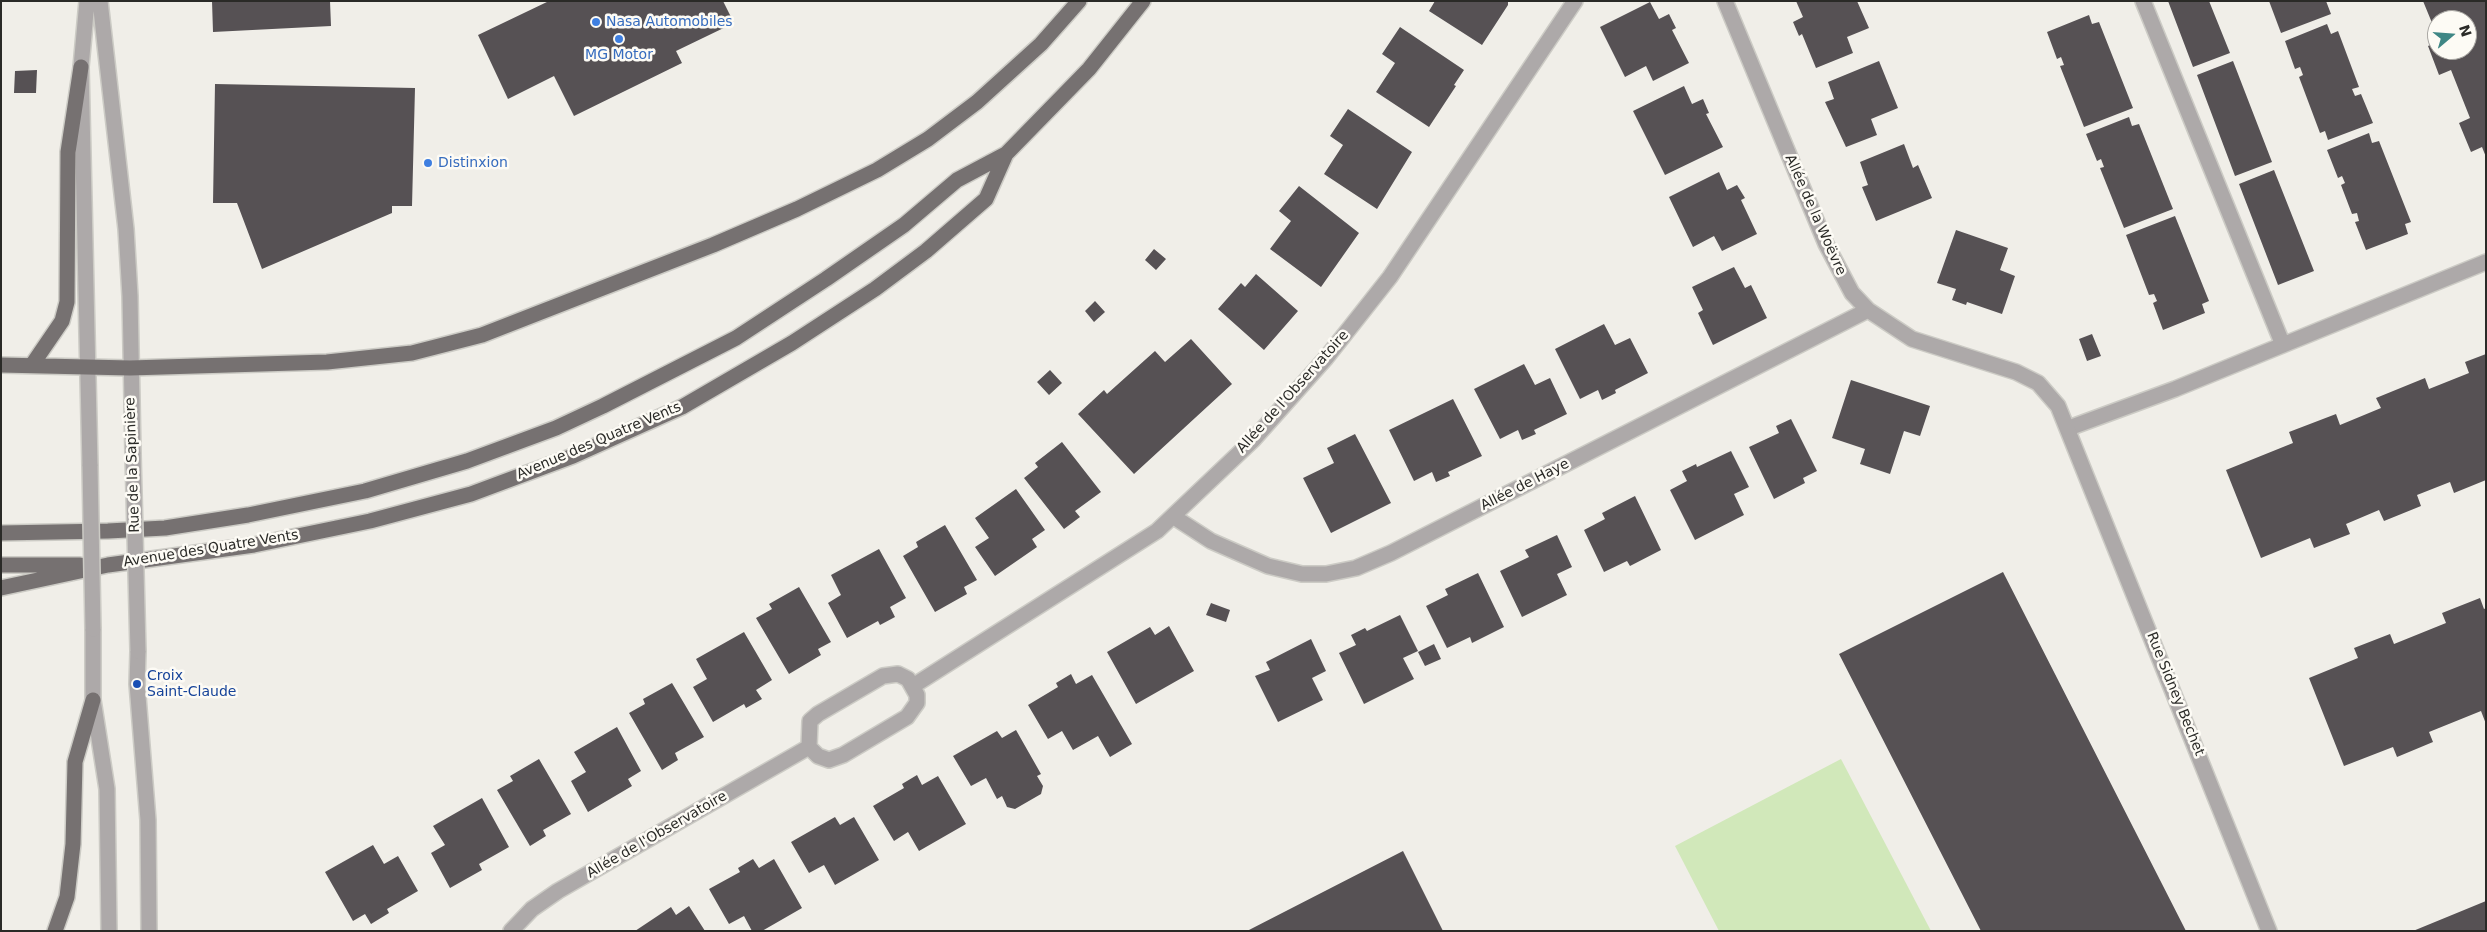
<!DOCTYPE html>
<meta charset="utf-8">
<style>
body{margin:0}
#map{position:relative;width:2487px;height:932px;overflow:hidden;background:#f0eee8;font-family:"DejaVu Sans",sans-serif}
canvas{display:block}
.frame{position:absolute;inset:0;border:2px solid #2a2a27;pointer-events:none}
.north{position:absolute;left:2427px;top:10px;width:50px;height:50px;box-sizing:border-box;background:#fdfbf5;border:1px solid #a9a7a3;border-radius:50%;rotate:72deg;font-size:14px;font-weight:700;line-height:20px;text-align:center;color:#2a2a27}
.north::after{content:'';display:block;margin:auto;width:18px;height:22px;background:#3f8785;clip-path:polygon(50% 0,100% 100%,50% 72%,0 100%)}
</style>
<div id="map">
<canvas width="2487" height="932"></canvas>
<div class="frame"></div>
<div class="north">N</div>
</div>
<script>
const context = document.querySelector('canvas').getContext('2d');
context.lineJoin = 'round';
function paint(path, color) {
  context.fillStyle = color;
  context.fill(path, 'evenodd');
}
function poly(rows) {
  const path = new Path2D();
  for (const r of rows) {
    path.moveTo(r[0], r[1]);
    for (let i = 2; i < r.length; i += 2) path.lineTo(r[i], r[i + 1]);
  }
  return path;
}
function trace(path, color, width, dash) {
  context.strokeStyle = color;
  context.lineWidth = width;
  context.lineCap = dash ? 'butt' : 'round';
  context.setLineDash(dash || []);
  context.stroke(path);
}
function write(font, color, halo, rows, align = 'center') {
  context.font = font + ' "DejaVu Sans",sans-serif';
  context.lineWidth = 5;
  context.setLineDash([]);
  context.textBaseline = 'middle';
  context.strokeStyle = halo;
  context.fillStyle = color;
  for (const [text, x, y, turn = 0] of rows) {
    context.save();
    context.translate(x, y);
    context.rotate((+turn || 0) * Math.PI / 180);
    context.textAlign = isNaN(turn) ? turn : align;
    if (halo) context.strokeText(text, 0, 0);
    context.fillText(text, 0, 0);
    context.restore();
  }
}
paint(poly([
 [1841,759,1931,931,1719,931,1675,846]
]), '#d1e8ba');
paint(poly([
 [212,1,330,1,331,26,213,32],
 [549,1,723,1,734,23,676,51,682,63,574,116,554,76,508,99,478,35],
 [1435,1,1508,1,1508,5,1482,45,1429,11],
 [1796,1,1857,1,1869,28,1847,37,1853,53,1816,68,1802,34,1799,36,1793,22,1803,17],
 [2168,1,2209,1,2230,53,2193,67],
 [2269,1,2326,1,2331,14,2281,33],
 [2423,1,2486,1,2486,157,2482,147,2471,152,2459,123,2470,118,2451,70,2439,75,2428,46,2437,42,2437,50,2467,50,2467,20,2437,20,2437,35],
 [1650,2,1659,19,1669,14,1676,28,1672,30,1689,63,1653,81,1646,66,1625,77,1600,27],
 [2089,15,2092,24,2099,22,2133,108,2084,127,2060,66,2064,65,2061,57,2057,59,2047,32],
 [2327,24,2331,34,2338,31,2359,87,2352,89,2355,96,2361,94,2373,123,2328,140,2325,131,2320,133,2299,77,2303,75,2300,67,2295,69,2285,41],
 [1400,27,1464,70,1454,85,1456,86,1429,127,1376,92,1395,63,1382,54],
 [1879,61,1898,108,1871,119,1877,135,1846,147,1825,102,1834,99,1828,82],
 [2233,61,2272,162,2235,176,2197,75],
 [37,70,36,93,14,93,15,71],
 [215,84,415,88,412,206,392,206,392,213,262,269,237,203,213,203],
 [1684,86,1692,104,1703,99,1709,113,1706,114,1723,147,1665,175,1633,111],
 [1348,109,1412,152,1377,209,1324,174,1343,145,1330,136],
 [2129,117,2132,126,2139,124,2173,209,2124,228,2100,168,2104,167,2101,159,2097,161,2086,134],
 [2369,133,2372,143,2379,141,2411,222,2405,224,2408,234,2366,250,2355,222,2359,221,2357,213,2352,214,2341,185,2345,183,2342,176,2338,178,2327,150],
 [1904,144,1913,168,1918,165,1932,198,1876,221,1862,187,1868,185,1860,162],
 [2274,170,2314,271,2278,285,2239,184],
 [1719,172,1727,190,1737,185,1745,198,1741,200,1757,234,1722,251,1714,236,1693,247,1669,197],
 [1299,186,1359,233,1321,287,1270,249,1291,221,1279,211],
 [2175,216,2209,301,2202,304,2205,313,2163,330,2153,303,2157,301,2154,294,2149,295,2126,235],
 [1956,230,2008,248,2000,270,2015,276,2002,314,1967,302,1966,305,1952,300,1956,289,1937,283],
 [1154,249,1166,259,1156,270,1145,260],
 [1734,267,1745,288,1751,285,1767,318,1713,345,1698,313,1703,310,1692,287],
 [1256,274,1298,311,1264,350,1218,309,1241,283,1245,287],
 [1095,301,1105,312,1094,322,1085,311],
 [1604,324,1615,345,1630,338,1648,373,1615,390,1616,393,1602,400,1598,390,1580,399,1555,349],
 [2092,334,2101,356,2087,361,2079,339],
 [1191,339,1232,384,1134,474,1078,414,1104,390,1107,394,1155,351,1165,362],
 [2486,354,2486,480,2454,493,2450,482,2417,495,2421,506,2384,521,2379,510,2346,524,2350,534,2314,548,2310,538,2261,558,2226,470,2293,443,2289,432,2336,414,2340,425,2381,408,2376,398,2425,378,2429,389,2469,373,2465,362],
 [1524,364,1535,385,1550,378,1567,414,1534,430,1536,434,1522,440,1518,430,1500,439,1474,389],
 [1050,370,1062,383,1049,395,1037,382],
 [1851,380,1930,406,1920,436,1904,431,1890,474,1860,464,1865,449,1832,438],
 [1453,399,1482,456,1448,472,1450,476,1436,482,1432,472,1414,481,1389,430],
 [1791,419,1817,471,1803,478,1805,483,1774,499,1749,447,1779,433,1776,426],
 [1355,434,1391,503,1331,533,1303,478,1334,463,1327,448],
 [1062,442,1101,492,1075,511,1080,517,1064,529,1024,478,1038,467,1035,463],
 [1731,451,1749,487,1734,494,1744,515,1695,540,1670,490,1687,481,1682,471,1696,464,1697,467],
 [1016,489,1045,530,1032,539,1037,547,995,576,975,547,989,538,975,518],
 [1635,496,1661,550,1630,566,1627,561,1604,572,1584,530,1605,519,1602,513],
 [945,525,977,580,964,587,967,594,935,612,903,556,918,547,916,542],
 [1557,535,1572,567,1557,574,1567,595,1522,617,1500,571,1529,557,1525,550],
 [879,549,906,598,890,607,895,617,880,625,878,621,847,638,828,603,841,595,831,575],
 [2003,572,2186,931,1981,931,1839,654],
 [1478,573,1504,627,1472,643,1470,637,1447,648,1426,606,1448,595,1445,589],
 [799,587,831,642,818,649,821,655,789,674,756,618,772,609,769,604],
 [2480,598,2484,609,2486,608,2486,724,2481,711,2429,732,2433,742,2397,757,2393,747,2344,766,2309,678,2358,658,2354,648,2390,634,2394,644,2446,623,2442,613],
 [1211,603,1230,610,1226,622,1206,615],
 [1400,615,1418,651,1403,658,1414,679,1364,704,1339,653,1356,645,1351,635,1365,628,1367,631],
 [1169,626,1194,671,1136,704,1107,652,1150,627,1155,635],
 [744,632,772,680,756,690,762,699,746,708,744,704,713,722,693,687,707,679,696,659],
 [1311,639,1326,671,1312,678,1323,700,1278,722,1255,676,1270,670,1266,662],
 [1434,644,1441,659,1425,666,1418,652],
 [1071,674,1076,684,1092,675,1132,744,1110,757,1098,736,1073,750,1062,731,1048,739,1028,705,1058,687,1056,683],
 [672,683,704,737,675,753,678,760,662,770,629,713,645,704,643,699],
 [617,727,641,771,628,779,632,786,588,812,571,781,586,772,574,752],
 [1016,730,1041,774,1037,776,1043,786,1041,794,1015,809,1007,807,1002,796,997,799,986,778,971,786,953,756,997,731,1002,738],
 [539,759,571,814,543,830,546,836,530,846,497,790,513,781,510,776],
 [917,775,922,785,938,776,966,824,919,851,908,832,894,841,873,806,904,788,902,784],
 [482,798,509,847,479,864,482,870,450,888,431,853,445,845,433,826],
 [835,817,840,825,854,817,879,860,835,885,824,865,809,873,791,842],
 [373,845,384,864,398,856,418,891,387,909,389,913,371,924,365,914,353,921,325,872],
 [1403,851,1443,931,1247,931],
 [753,859,759,868,774,859,802,908,762,931,752,931,744,916,729,924,709,889,740,872,738,868],
 [2486,901,2486,931,2413,931],
 [689,906,705,931,635,931,671,907,676,915]
]), '#565154');
const service = poly([
 [2143,1,2283,345],
 [2069,428,2175,389,2486,262]
]);
const minor = poly([
 [1725,1,1826,244,1852,293,1868,310,1912,339,2016,372,2038,383,2058,406,2269,931],
 [1174,517,1211,541,1268,566,1302,574,1326,574,1356,568,1391,553,1868,310],
 [898,674,908,679,917,695,917,703,907,717,843,755,829,760,818,756,809,747,810,721,818,714,883,676,898,674],
 [913,686,1157,531,1253,440,1326,358,1390,277,1575,1],
 [511,931,532,909,558,891,809,747]
]);
const tertiary = poly([
 [87,1,81,67,90,466],
 [100,1,126,229,130,296,133,454],
 [93,629,93,700,107,789,109,931],
 [138,651,137,684,148,820,149,931]
]);
const primary = poly([
 [1,365,130,368,327,362,412,353,482,335,713,245,797,209,877,170,928,139,977,102,1041,44,1079,1],
 [32,365,62,321,67,302,68,152,81,67],
 [1,533,108,531,165,528,248,515,365,491,467,461,556,428,603,406,736,338,826,279,904,225,957,180,1006,154,1089,69,1143,1],
 [1,565,80,565],
 [1,588,108,565,254,545,370,521,471,494,573,456,682,407,792,343,875,289,926,251,986,199,1006,154],
 [55,931,67,897,73,844,75,762,93,700]
]);
trace(service, '#cccbc5', 18);
trace(minor, '#cccbc5', 18);
trace(tertiary, '#cccbc5', 18);
trace(primary, '#cccbc5', 18);
trace(service, '#ada9a9', 15);
trace(minor, '#ada9a9', 15);
trace(tertiary, '#ada9a9', 15);
trace(primary, '#767171', 15);
const tertiaryBridge = poly([
 [133,454,138,651],
 [90,466,93,629]
]);
trace(tertiaryBridge, '#cccbc5', 18, []);
trace(tertiaryBridge, '#ada9a9', 15);
for (const [x, y, r, color] of [
 [596,22,5,"#3f7fe0"],
 [619,39,5,"#3f7fe0"],
 [428,163,5,"#3f7fe0"],
 [137,684,5,"#1a4fb4"]
]) {
  const dot = new Path2D();
  dot.arc(x, y, r, 0, 2 * Math.PI);
  context.fillStyle = color;
  context.fill(dot);
  trace(dot, '#fdfbf5', 2);
}
write('14px', '#366cbe', '#fdfbf5', [
 ["Nasa Automobiles",606,22],
 ["MG Motor",619,55,"center"],
 ["Distinxion",438,163]
], 'left');
write('14px', '#2a2a27', '#fdfbf5', [
 ["Allée de la Woëvre",1815,215,66],
 ["Allée de l'Observatoire",1293,392,-48],
 ["Avenue des Quatre Vents",599,441,-23],
 ["Rue de la Sapinière",133,465,-92],
 ["Allée de Haye",1525,485,-27],
 ["Avenue des Quatre Vents",211,549,-9],
 ["Rue Sidney Bechet",2175,694,68],
 ["Allée de l'Observatoire",657,835,-30]
]);
write('14px', '#164399', '#fdfbf5', [
 ["Croix",147,676],
 ["Saint-Claude",147,692]
], 'left');
</script>
